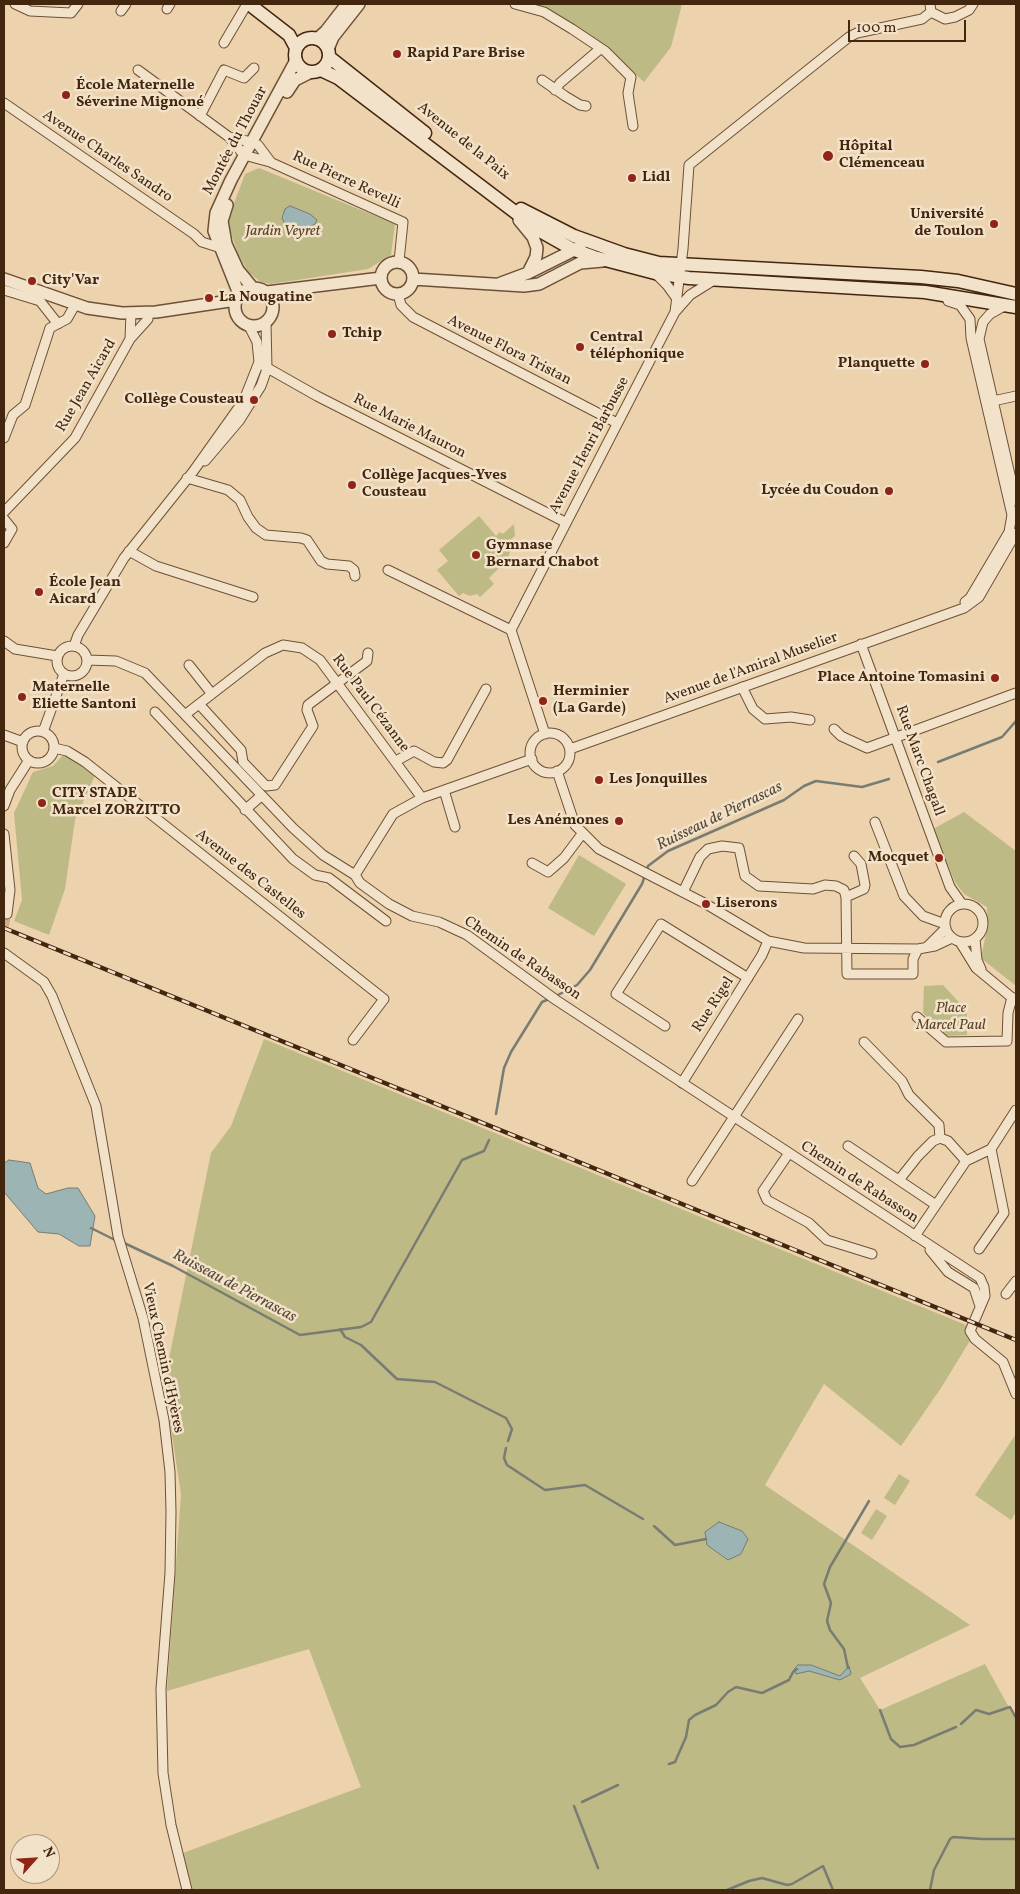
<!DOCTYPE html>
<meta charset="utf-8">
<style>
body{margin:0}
#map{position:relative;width:1020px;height:1894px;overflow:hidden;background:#ecd2ad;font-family:Vollkorn,serif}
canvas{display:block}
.frame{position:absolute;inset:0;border:5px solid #43260e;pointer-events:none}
.north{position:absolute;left:10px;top:1834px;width:50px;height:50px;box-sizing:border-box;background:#f3e2ca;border:1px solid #ad977f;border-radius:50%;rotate:64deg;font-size:14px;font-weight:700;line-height:20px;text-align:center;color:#43260e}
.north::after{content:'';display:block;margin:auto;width:18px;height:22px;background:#8f2418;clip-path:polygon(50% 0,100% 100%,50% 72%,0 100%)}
.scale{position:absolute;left:848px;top:20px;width:118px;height:22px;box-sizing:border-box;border:2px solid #43260e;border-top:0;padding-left:6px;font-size:15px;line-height:18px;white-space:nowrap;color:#43260e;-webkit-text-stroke:4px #f3e2ca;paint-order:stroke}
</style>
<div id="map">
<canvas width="1020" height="1894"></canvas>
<div class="frame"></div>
<div class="north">N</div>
<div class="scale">100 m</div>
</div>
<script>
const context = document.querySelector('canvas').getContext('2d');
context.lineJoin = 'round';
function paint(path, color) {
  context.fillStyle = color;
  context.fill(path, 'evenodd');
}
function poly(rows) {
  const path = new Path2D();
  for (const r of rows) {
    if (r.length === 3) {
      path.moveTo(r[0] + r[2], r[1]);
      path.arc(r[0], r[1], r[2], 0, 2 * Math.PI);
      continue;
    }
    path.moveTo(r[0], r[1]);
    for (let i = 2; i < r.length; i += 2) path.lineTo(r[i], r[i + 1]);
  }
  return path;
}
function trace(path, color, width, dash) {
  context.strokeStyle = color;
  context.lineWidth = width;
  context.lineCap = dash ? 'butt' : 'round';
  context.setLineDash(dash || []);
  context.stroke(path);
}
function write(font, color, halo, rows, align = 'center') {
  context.font = font + ' Vollkorn,serif';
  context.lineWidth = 5;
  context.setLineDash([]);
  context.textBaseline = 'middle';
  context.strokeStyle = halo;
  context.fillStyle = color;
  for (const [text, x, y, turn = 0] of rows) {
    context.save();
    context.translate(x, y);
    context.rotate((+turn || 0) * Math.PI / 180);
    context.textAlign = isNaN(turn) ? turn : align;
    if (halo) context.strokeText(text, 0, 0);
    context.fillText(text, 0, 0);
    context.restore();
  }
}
paint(poly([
 [530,4,682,4,671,47,644,82,607,47,545,7],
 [259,168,395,224,391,255,368,269,271,284,261,282,248,272,238,253,227,222,245,174],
 [479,516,496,536,500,532,503,534,514,524,515,536,510,540,513,544,507,560,489,578,494,584,480,597,477,594,470,596,463,593,459,596,437,570,448,561,439,550],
 [67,751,97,771,75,820,65,889,49,935,14,921,22,900,14,813,33,772,53,766],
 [964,812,1016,851,1016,986,981,958,988,924,987,907,964,894,955,882,933,829],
 [579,855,626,884,594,936,548,908],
 [943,985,967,1011,967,1035,945,1036,923,1013,924,986],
 [264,1039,966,1325,971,1339,941,1388,901,1446,824,1384,765,1485,970,1625,860,1678,880,1710,985,1664,1016,1720,1016,1890,192,1890,183,1853,361,1787,309,1649,167,1691,181,1494,164,1383,211,1153,231,1126],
 [1016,1434,1016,1512,1011,1520,975,1495],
 [899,1474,910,1481,895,1505,884,1498],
 [876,1509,887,1516,872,1540,861,1533]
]), '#bdba86');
const water = poly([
 [290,206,310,214,317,220,315,224,300,232,288,230,282,218,285,209,290,206],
 [9,1160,30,1163,38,1188,46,1194,68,1188,78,1188,95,1216,90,1246,79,1246,59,1234,38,1232,4,1192,4,1163,9,1160],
 [719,1522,742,1531,748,1539,741,1554,728,1560,707,1545,705,1532,719,1522],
 [798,1665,811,1665,840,1676,849,1666,851,1674,840,1680,809,1671,796,1674,794,1669,798,1665]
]);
paint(water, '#9cb5b4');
trace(water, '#787c72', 1);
trace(poly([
 [938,762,1002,737,1016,721],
 [556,996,577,985,590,970,642,884,648,866,668,851,784,800,804,786,816,781,862,787,889,779],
 [496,1114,504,1068,511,1052,542,1002,549,999],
 [91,1228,117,1241],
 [122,1242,173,1266,300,1335,361,1327,371,1322,462,1160,484,1151,489,1140],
 [340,1329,345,1337,361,1345,397,1379,435,1382,506,1418,512,1429,508,1441],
 [506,1448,504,1458,507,1465,545,1490,585,1485,643,1519],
 [654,1526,675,1545,706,1539],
 [848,1668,844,1649,830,1630,827,1621,831,1603,824,1584,830,1567,869,1501],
 [880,1710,891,1739,900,1747,914,1745,956,1727],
 [961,1724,976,1710,989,1714,1010,1707,1016,1718],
 [669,1764,675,1762,686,1737,689,1720,695,1715,716,1705,728,1692,736,1687,762,1693,789,1680,793,1672,797,1669],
 [582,1802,618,1785],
 [574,1806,598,1868],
 [727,1890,749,1881,762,1878,787,1885,792,1884,823,1866,833,1890],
 [930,1890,934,1870,950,1839,953,1837,982,1839,1016,1839]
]), '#787c72', 2.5);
trace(poly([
 [4,927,7,914]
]), '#cab08d', 9, [9, 4.5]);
const minor = poly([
 [15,4,30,11,71,13,78,4],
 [515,4,544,12,572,29,605,51,631,77,628,93,633,126],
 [167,9,170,4],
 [121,11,126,4],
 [931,12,945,19,955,17,969,10,973,4],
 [224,43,247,4],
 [138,70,229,137,251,142,258,145,270,161],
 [542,80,565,96,580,105,586,106],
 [555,90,560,83,600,49],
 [4,103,194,234,202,242,221,248],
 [200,116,224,70,244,78,254,68],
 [229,137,244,155,270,162,403,222,399,261],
 [655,273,667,285,677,299],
 [4,290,40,301,58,324],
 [398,294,401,305,413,317,617,423],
 [948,301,960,305,970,319,971,338,1012,515,1009,532,970,598,965,602],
 [1006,305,990,314,983,322,979,339,1016,501],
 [675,312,683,249,689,165,849,37,857,33,922,19,931,12,930,4],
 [130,339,131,313],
 [262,356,264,366,317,396,565,522],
 [993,401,1016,396],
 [4,438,13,415,25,405,50,328,67,319,75,305],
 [205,461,239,421,261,386,267,369,266,322],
 [187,478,228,490,240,500,248,517,256,528,266,535,301,538,307,540,321,561,327,564,349,566,354,570,355,576],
 [4,512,75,438,130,339,148,319,148,313],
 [4,519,12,529,4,543],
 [129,551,156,566,253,597],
 [388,570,511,630],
 [4,641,15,649,57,656],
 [861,644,950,887,962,904],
 [72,661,15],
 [74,646,78,635,124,558,192,473,244,400,259,362,257,342,249,326],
 [87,660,116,661,145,673,293,828,323,855,355,875,360,883,389,904,412,916,439,922,467,935,556,1000,980,1278,984,1287,985,1296,970,1331,975,1339,1003,1362,1016,1394],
 [189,665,212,694],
 [742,687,753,709,765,719,791,717,810,720],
 [199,704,241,750,243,762,266,786,275,785,313,726,307,710,308,705,367,661,368,653],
 [155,712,293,859,315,875,329,878,386,921],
 [186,714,265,653,283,645,302,648,320,660,422,798],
 [834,729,841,736,867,748,1016,693],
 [38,747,16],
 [43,732,64,674],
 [550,753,20],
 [545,734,511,630,675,312,690,295,714,280],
 [4,735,23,742],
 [54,748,67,751,85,762,384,999,353,1040],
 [570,749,964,608,979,597,1016,533],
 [396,761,414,751,434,762,443,763,447,760,486,689],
 [557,771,575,825,599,849,706,904,768,941,804,948,918,949,935,946,952,938],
 [444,790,455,827],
 [4,806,10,790,29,760],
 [245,810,261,796],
 [875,822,904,896,923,916,945,924],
 [4,834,10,890,7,914],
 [532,863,548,872,564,858,582,834],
 [355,875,393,814,422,798,532,759],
 [683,892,700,857,708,849,722,846,739,848,745,876,759,886,813,889,825,885,836,886,844,890,846,897,847,974,913,974,913,959,918,949],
 [846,897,864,889,865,885,861,864,854,856],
 [964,923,19],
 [975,939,977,960,981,969],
 [960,942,976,968,1016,1001],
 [927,947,946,928],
 [4,953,44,982,52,996,96,1106,118,1236,143,1318,164,1420,170,1472,171,1512,170,1573,161,1689,163,1773,171,1825,187,1890],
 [917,1017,946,1042,1007,1041,1008,1013,1012,997],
 [665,1026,616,994,661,924,748,978],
 [864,1042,902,1081,909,1095,939,1125,940,1138],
 [682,1083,762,955,768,941],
 [940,1138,948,1141,966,1161],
 [848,1146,936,1205],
 [789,1153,763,1191,767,1200,809,1223,827,1240,872,1254],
 [899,1180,918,1156,933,1141,940,1138],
 [692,1181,798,1019],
 [915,1236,966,1161,991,1149,1016,1110],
 [979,1249,1004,1213,991,1149],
 [930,1250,948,1272,974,1288,980,1306],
 [1006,1294,1016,1281]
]);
const tertiary = poly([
 [317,39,326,31,347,4],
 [328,49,333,37,359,4],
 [287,92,295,80,311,72],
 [227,205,222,221,226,244,238,270,252,287],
 [519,220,533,237,537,248,536,257,528,273],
 [397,278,16],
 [4,279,87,308,122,313,156,312,236,300],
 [413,279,524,286,539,284,580,263,603,261],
 [501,283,528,273,580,247],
 [254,307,19],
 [267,292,381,278],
 [239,294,214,231,216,213,231,180,296,60]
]);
const secondary = poly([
 [249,4,289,35,296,48],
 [312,55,17],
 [329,57,425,133],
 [321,70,338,78,540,231,572,249,594,257,655,273,689,278,925,292,1016,307],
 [521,209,574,236,624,254,659,263,921,277,958,281,1016,294]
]);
trace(minor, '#6d5136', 11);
trace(tertiary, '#6d5136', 14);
trace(secondary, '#43260e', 15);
trace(minor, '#f3e2ca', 9);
trace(tertiary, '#f3e2ca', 11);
trace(secondary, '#f3e2ca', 12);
const rail = poly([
 [4,928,1016,1340]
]);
trace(rail, '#43260e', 4.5);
trace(rail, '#f3e2ca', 2.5, [8]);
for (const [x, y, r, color] of [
 [397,54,5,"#8f2418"],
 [66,95,5,"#8f2418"],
 [828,156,6,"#8f2418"],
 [632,178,5,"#8f2418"],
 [994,224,5,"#8f2418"],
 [32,281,5,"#8f2418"],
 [209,298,5,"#8f2418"],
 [332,334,5,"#8f2418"],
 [580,347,5,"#8f2418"],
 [925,364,5,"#8f2418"],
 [254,400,5,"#8f2418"],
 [352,485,5,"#8f2418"],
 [889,491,5,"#8f2418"],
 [476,555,5,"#8f2418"],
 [39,592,5,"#8f2418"],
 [995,678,5,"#8f2418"],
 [22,697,5,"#8f2418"],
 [543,701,5,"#8f2418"],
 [599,780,5,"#8f2418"],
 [42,803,5,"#8f2418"],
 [619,821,5,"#8f2418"],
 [939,858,5,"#8f2418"],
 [706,904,5,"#8f2418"]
]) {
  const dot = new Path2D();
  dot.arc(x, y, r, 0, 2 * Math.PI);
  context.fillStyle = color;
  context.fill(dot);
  trace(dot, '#f3e2ca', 2);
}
write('bold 15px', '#43260e', '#f3e2ca', [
 ["Rapid Pare Brise",407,54],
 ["École Maternelle",76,86],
 ["Séverine Mignoné",76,103],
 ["Hôpital",839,147],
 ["Clémenceau",839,164],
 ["Lidl",642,178],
 ["Université",984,215,"right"],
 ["de Toulon",984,232,"right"],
 ["City'Var",42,281],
 ["La Nougatine",219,298],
 ["Tchip",342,334],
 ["Central",590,338],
 ["téléphonique",590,355],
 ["Planquette",915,364,"right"],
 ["Collège Cousteau",244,400,"right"],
 ["Collège Jacques-Yves",362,476],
 ["Cousteau",362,493],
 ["Lycée du Coudon",879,491,"right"],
 ["Gymnase",486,546],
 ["Bernard Chabot",486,563],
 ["École Jean",49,583],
 ["Aicard",49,600],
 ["Place Antoine Tomasini",985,678,"right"],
 ["Maternelle",32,688],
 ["Eliette Santoni",32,705],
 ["Herminier",553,692],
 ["(La Garde)",553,709],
 ["Les Jonquilles",609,780],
 ["CITY STADE",52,794],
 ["Marcel ZORZITTO",52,811],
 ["Les Anémones",609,821,"right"],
 ["Mocquet",929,858,"right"],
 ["Liserons",716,904]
], 'left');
write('15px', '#43260e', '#f3e2ca', [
 ["Montée du Thouar",236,141,-62],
 ["Avenue de la Paix",463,142,39],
 ["Avenue Charles Sandro",107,157,34],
 ["Rue Pierre Revelli",346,181,25],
 ["Avenue Flora Tristan",509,351,27],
 ["Rue Jean Aicard",87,386,-60],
 ["Rue Marie Mauron",409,427,27],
 ["Avenue Henri Barbusse",590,446,-62],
 ["Avenue de l'Amiral Muselier",751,669,-20],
 ["Rue Paul Cézanne",370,704,53],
 ["Rue Marc Chagall",919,761,70],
 ["Avenue des Castelles",250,875,38],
 ["Chemin de Rabasson",522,959,34],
 ["Rue Rigel",714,1005,-57],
 ["Chemin de Rabasson",859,1183,33],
 ["Vieux Chemin d'Hyères",162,1358,78]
]);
write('italic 15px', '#5b4426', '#f3e2ca', [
 ["Jardin Veyret",283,232],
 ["Place",951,1009],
 ["Marcel Paul",951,1026]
]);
write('italic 16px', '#594a38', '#f3e2ca', [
 ["Ruisseau de Pierrascas",720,817,-26],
 ["Ruisseau de Pierrascas",234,1287,28]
]);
</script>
